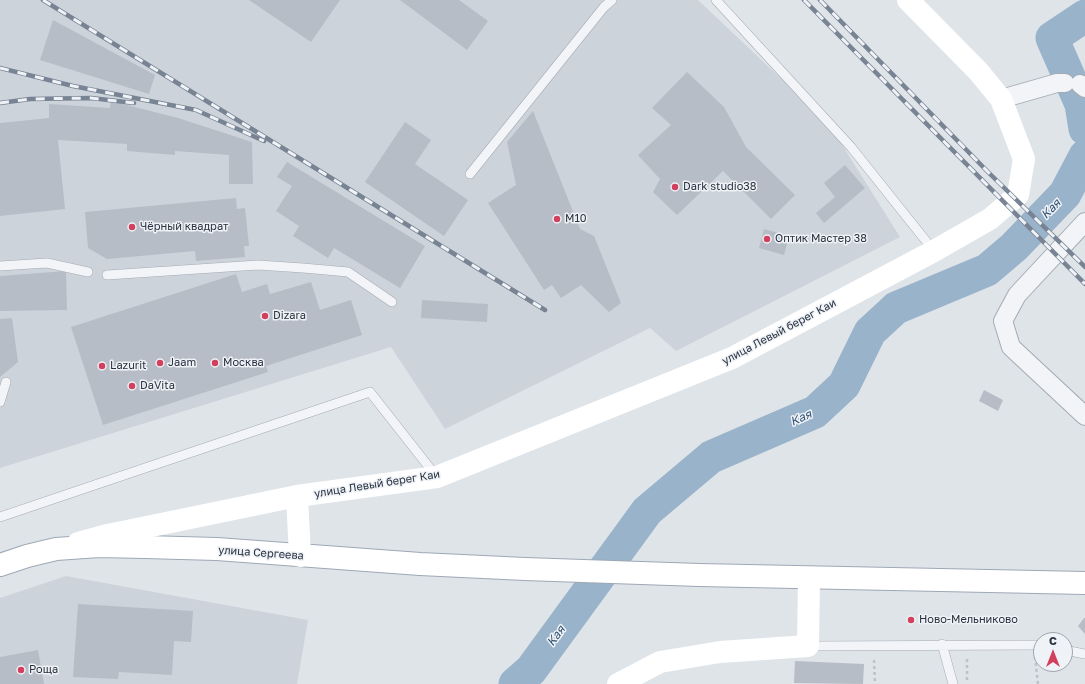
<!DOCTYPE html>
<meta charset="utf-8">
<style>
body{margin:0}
#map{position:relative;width:1085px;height:684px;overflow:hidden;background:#dfe4e9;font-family:"Golos Text",sans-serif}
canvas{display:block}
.north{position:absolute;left:1033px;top:632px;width:40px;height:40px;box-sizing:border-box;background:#eff2f6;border:1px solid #9fa5ad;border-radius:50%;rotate:0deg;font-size:11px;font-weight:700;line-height:16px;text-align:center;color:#283240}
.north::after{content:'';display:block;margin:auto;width:14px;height:18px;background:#d1415e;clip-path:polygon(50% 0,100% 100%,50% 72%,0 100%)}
</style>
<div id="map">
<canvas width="1085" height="684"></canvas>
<div class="north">С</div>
</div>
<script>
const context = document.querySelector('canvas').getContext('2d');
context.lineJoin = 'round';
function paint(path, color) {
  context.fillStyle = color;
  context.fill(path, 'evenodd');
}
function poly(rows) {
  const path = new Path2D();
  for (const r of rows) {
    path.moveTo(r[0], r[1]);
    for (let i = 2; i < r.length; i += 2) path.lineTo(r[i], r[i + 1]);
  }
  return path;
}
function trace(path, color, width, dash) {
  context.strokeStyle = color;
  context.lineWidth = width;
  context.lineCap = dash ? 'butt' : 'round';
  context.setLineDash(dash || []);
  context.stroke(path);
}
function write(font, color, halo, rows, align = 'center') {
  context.font = font + ' "Golos Text",sans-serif';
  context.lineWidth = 3;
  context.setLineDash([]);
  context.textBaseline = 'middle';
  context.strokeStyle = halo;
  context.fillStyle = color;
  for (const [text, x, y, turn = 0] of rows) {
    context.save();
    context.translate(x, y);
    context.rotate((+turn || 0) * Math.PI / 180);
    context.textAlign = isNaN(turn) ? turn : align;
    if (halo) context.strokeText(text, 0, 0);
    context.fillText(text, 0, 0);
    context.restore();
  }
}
paint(poly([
 [0,0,698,0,829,124,900,237,676,351,650,328,445,429,391,347,0,468],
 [66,576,308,620,297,684,0,684,0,598]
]), '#cdd3db');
trace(poly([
 [1085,16,1052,38,1081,104,1085,129],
 [515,684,531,670,647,511,711,457,815,412,844,385,870,332,896,308,987,270,1014,247,1065,194,1085,156]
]), '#99b3ca', 33);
paint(poly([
 [249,0,340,0,311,42],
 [400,0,459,0,488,21,467,50],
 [53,20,155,75,149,94,40,60],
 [687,72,724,107,746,147,795,195,771,219,723,171,677,215,653,192,660,179,638,155,671,125,652,108],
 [111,101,178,118,252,142,253,184,229,184,229,155,175,151,175,155,127,151,127,144,58,140,65,209,0,216,0,123,49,118,49,104,110,108],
 [533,111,580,229,594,236,621,303,609,312,581,285,561,298,552,285,544,290,488,203,516,185,507,142],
 [405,122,431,140,415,164,468,200,444,236,365,182],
 [287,162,425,246,400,288,334,248,328,258,293,236,299,226,276,211,292,186,277,177],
 [845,165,865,188,824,223,816,213,835,197,824,183],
 [236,198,237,209,245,208,249,246,244,246,245,257,196,261,195,251,107,259,88,248,85,212],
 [764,229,789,236,784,255,759,248],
 [66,271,67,310,0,311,0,276],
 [236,274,242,292,267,284,270,294,311,282,320,310,351,300,362,335,266,366,268,372,103,425,71,327],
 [422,300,488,304,487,322,421,318],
 [12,318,18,362,0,377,0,319],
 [984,390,1003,400,998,411,979,401],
 [78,604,193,611,191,642,174,641,172,675,119,672,118,679,73,677],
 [1084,618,1085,618,1085,634,1078,626],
 [38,650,44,684,0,684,0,657],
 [795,661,864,664,863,684,794,683]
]), '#b6bdc6');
const lane = poly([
 [716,0,851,147,934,251],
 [470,174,604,7,612,0],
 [0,266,47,263,88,272],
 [107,275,258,265,303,268,348,272,392,302],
 [0,402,6,382],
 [0,517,370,392,436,476],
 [942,644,953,684],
 [808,646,1041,645],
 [1065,650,1085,654]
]);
const street = poly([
 [1080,84,1085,88],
 [1001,99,1057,83,1065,83],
 [1085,222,1017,295,1003,321,1011,347,1085,416]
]);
const primary = poly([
 [0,565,27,556,56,549,99,546,145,547,217,549,420,564,525,569,699,575,1085,583]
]);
trace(lane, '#a4abb3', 10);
trace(street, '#a4abb3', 20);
trace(primary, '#9ea8b5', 24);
trace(poly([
 [1035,657,1038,684],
 [967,659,967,680],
 [874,660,875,684]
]), '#bdc2c7', 2.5, [3, 3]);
trace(lane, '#f2f4f7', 9);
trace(street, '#f2f4f7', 18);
trace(poly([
 [297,496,300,556],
 [78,543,103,536,297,496,437,477,732,358,934,251,990,219,1018,195,1024,159,1001,99,978,71,908,0],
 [618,684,660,662,720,652,808,646,809,578]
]), '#fff', 22);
trace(primary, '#fff', 22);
const rail = poly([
 [43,0,545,310],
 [804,0,1085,284],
 [820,0,988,172,1085,267],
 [0,68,73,86,196,110,264,141],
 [0,103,30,99,91,98,134,103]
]);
trace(rail, '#788493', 4.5);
trace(rail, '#eff2f6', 3, [9]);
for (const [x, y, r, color] of [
 [675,187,4,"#d1415e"],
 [557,219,4,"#d1415e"],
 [132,227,4,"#d1415e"],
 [767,239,4,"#d1415e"],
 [265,316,4,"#d1415e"],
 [160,363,4,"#d1415e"],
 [215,363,4,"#d1415e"],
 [102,366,4,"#d1415e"],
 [132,386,4,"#d1415e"],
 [911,620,4,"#d1415e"],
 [21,670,4,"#d1415e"]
]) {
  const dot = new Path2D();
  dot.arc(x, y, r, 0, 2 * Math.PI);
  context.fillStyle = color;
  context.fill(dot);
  trace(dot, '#eff2f6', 1.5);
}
write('11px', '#283240', '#eff2f6', [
 ["Dark studio38",683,187],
 ["M10",565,219],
 ["Чёрный квадрат",140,227],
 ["Оптик Мастер 38",775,239],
 ["Dizara",273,316],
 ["Jaam",168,363],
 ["Москва",223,363],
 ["Lazurit",110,366],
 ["DaVita",140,386],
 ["Ново-Мельниково",919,620],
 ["Роща",29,670]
], 'left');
write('11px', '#283240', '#eff2f6', [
 ["улица Левый берег Каи",779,332,-28],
 ["улица Левый берег Каи",377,484,-9],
 ["улица Сергеева",261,553,4]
]);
write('italic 12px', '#315375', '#eff2f6', [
 ["Кая",1051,209,-46],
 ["Кая",801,418,-24],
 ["Кая",556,636,-54]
]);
</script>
